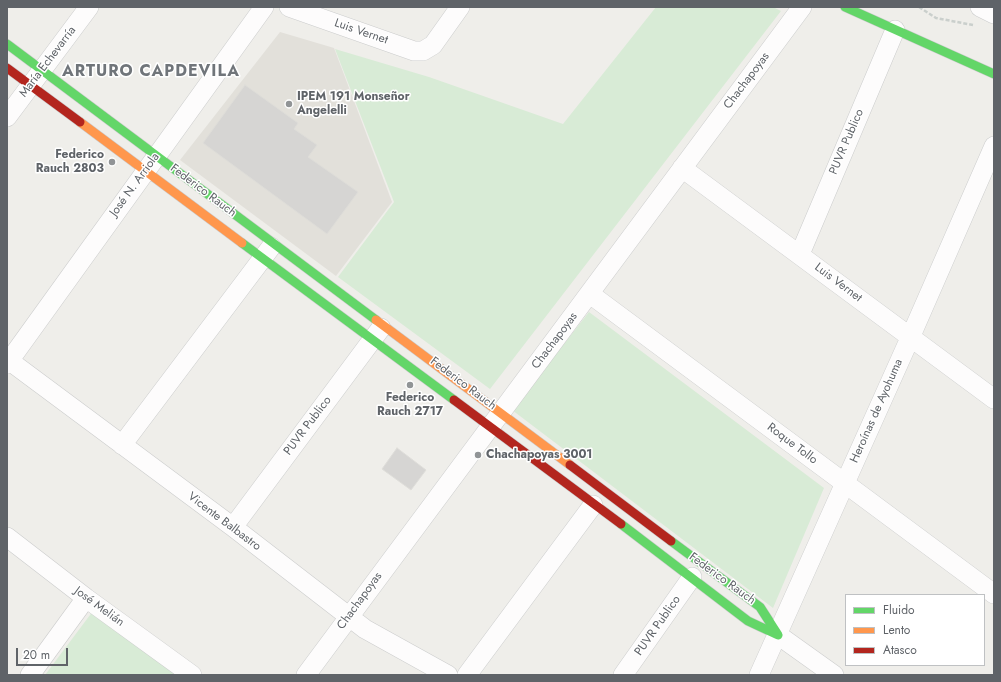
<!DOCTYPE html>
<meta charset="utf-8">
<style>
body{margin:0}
#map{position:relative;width:1001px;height:682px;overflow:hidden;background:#efeeea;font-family:Jost,sans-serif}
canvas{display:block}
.frame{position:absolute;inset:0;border:8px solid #5f6368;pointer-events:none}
.legend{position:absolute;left:845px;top:594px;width:140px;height:72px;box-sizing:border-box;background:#fff;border:1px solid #bfc1c3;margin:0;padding:5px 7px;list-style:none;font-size:12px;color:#5f6368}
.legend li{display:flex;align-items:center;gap:8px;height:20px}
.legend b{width:20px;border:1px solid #bfc1c3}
.scale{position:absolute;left:16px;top:648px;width:52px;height:18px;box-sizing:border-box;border:2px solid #5f6368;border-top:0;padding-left:5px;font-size:12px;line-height:14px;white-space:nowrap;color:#5f6368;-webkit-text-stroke:3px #fff;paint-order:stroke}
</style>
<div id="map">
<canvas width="1001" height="682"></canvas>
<div class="frame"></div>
<ul class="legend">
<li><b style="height:5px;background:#63d668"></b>Fluido</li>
<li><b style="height:5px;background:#ff974d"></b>Lento</li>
<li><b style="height:5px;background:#b3261e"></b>Atasco</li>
</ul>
<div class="scale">20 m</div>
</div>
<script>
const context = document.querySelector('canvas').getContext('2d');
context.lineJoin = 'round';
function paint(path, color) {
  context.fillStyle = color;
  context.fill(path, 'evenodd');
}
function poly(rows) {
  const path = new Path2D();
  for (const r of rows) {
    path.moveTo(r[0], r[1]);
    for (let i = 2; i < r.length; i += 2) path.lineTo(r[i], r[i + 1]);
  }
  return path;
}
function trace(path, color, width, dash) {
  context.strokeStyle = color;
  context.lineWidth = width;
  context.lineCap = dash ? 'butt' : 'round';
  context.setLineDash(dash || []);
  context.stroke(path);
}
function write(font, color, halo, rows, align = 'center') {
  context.font = font + ' Jost,sans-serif';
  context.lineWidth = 3;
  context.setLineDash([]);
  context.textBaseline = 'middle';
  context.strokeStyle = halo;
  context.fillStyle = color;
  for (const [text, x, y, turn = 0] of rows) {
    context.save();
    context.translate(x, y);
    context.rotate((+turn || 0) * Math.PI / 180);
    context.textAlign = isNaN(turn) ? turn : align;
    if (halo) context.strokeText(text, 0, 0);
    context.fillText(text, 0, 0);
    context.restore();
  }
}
paint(poly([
 [280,32,334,48,392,202,336,276,180,160]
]), '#e2e0da');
paint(poly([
 [656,7,773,7,781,11,490,389,338,277,394,202,335,49,429,77,563,124],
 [589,312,824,488,773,608,512,410],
 [93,611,177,675,45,675]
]), '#d8ebd6');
const building = poly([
 [245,85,298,123,294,129,317,145,308,157,358,192,327,234,203,143,245,85],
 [397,448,426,470,411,490,382,469,397,448]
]);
paint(building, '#d6d5d3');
trace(building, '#deddd9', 1);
const street = poly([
 [289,7,414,51,423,51,433,45,460,7],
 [980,7,994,14],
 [7,117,89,7],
 [682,168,994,399],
 [800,254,895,30],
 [590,294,994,594],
 [7,359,233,527,365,629,448,675],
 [7,364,264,7],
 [122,445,271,247],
 [233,527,381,328],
 [7,537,86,598,192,675],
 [778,635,834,675],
 [30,675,86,598],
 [306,675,802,7],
 [467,675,593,505],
 [623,675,692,577],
 [759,675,910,338,994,146]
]);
const fast = poly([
 [845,7,994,74],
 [7,44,376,320],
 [242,243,454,400],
 [621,524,748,621,778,635,760,607,671,541]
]);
const slow = poly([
 [80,122,242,243],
 [376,320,570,465]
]);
const jam = poly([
 [7,68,80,122],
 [454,400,621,524],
 [570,465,671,541]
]);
trace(street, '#cbcccc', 20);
trace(fast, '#cacacb', 10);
trace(slow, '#cacacb', 10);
trace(jam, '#cacacb', 10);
trace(poly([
 [919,7,936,18,973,25]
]), '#cacfcc', 2.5, [4, 2]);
trace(street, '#fdfcfc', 19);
trace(fast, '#63d668', 9);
trace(slow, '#ff974d', 9);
trace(jam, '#b3261e', 9);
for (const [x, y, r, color] of [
 [289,104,4,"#919496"],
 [112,162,4,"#919496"],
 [410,385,4,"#919496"],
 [478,455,4,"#919496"]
]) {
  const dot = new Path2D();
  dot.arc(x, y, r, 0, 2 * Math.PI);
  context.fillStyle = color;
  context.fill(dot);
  trace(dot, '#fff', 1.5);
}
write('12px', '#5f6368', '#fff', [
 ["Luis Vernet",361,32,19],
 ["María Echevarría",48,62,-53],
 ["Chachapoyas",747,81,-53],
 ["PUVR Publico",847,142,-67],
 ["José N. Arriola",135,185,-54],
 ["Federico Rauch",203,191,37],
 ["Luis Vernet",838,283,37],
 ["Chachapoyas",555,341,-53],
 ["Federico Rauch",463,384,37],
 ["Heroínas de Ayohuma",877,411,-66],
 ["PUVR Publico",308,426,-53],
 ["Roque Tollo",792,444,37],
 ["Vicente Balbastro",224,522,37],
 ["Federico Rauch",722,579,36],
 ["Chachapoyas",360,601,-54],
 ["José Melián",99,607,36],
 ["PUVR Publico",658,626,-55]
]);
write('bold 12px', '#5f6368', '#fff', [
 ["IPEM 191 Monseñor",297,97],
 ["Angelelli",297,111],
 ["Federico",104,155,"right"],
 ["Rauch 2803",104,169,"right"],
 ["Federico",410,398,"center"],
 ["Rauch 2717",410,412,"center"],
 ["Chachapoyas 3001",486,455]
], 'left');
context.letterSpacing = '1px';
write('bold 16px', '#70757a', '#fff', [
 ["ARTURO CAPDEVILA",151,72]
]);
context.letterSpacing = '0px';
</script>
